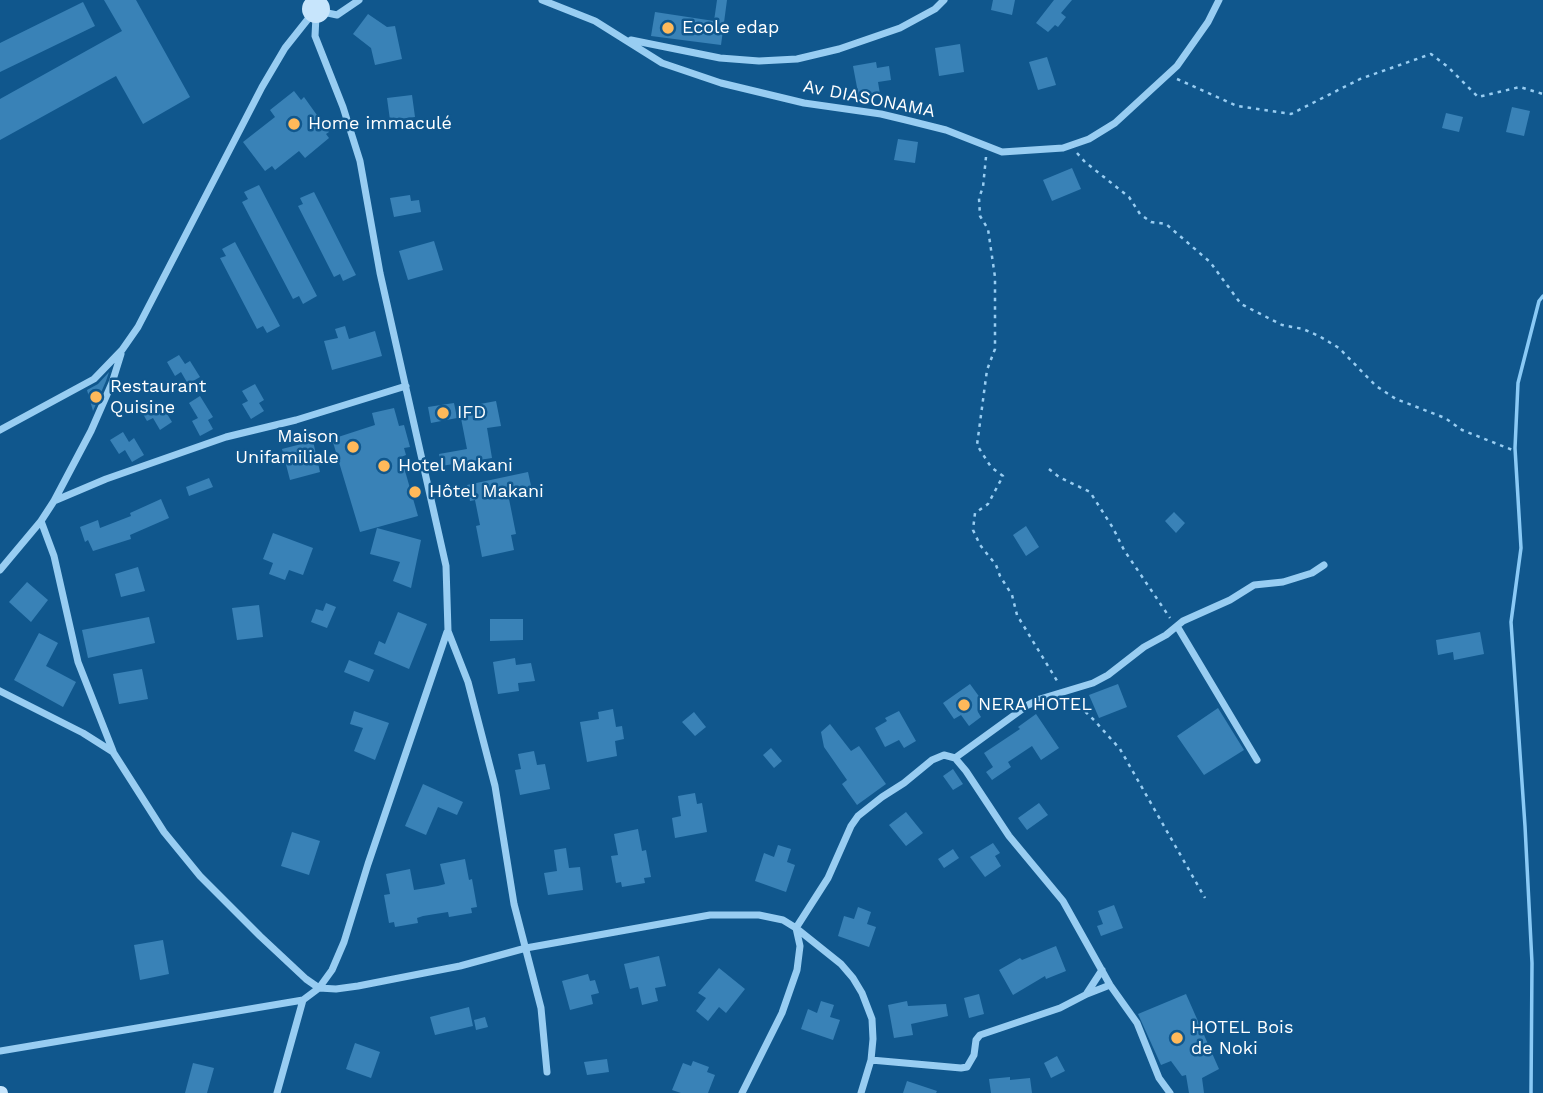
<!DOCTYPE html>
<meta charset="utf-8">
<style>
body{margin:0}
canvas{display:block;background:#10578d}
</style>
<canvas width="1543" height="1093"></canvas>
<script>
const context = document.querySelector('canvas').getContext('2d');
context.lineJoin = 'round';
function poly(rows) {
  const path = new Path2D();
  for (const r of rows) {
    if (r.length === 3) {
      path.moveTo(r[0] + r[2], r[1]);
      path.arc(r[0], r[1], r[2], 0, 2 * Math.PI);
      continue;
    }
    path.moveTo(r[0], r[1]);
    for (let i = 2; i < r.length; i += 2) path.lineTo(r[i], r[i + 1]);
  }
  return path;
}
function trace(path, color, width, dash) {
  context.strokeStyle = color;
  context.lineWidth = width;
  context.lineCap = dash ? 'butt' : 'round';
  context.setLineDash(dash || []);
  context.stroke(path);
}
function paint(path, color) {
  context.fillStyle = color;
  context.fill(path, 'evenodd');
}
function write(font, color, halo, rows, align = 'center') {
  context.font = font + ' "Work Sans",sans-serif';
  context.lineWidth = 5;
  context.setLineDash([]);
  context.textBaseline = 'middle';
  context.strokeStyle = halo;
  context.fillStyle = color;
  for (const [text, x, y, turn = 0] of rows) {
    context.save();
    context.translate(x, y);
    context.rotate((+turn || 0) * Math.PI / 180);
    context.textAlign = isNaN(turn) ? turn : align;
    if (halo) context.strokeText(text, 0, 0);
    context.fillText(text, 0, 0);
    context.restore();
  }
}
trace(poly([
 [1531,1093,1532,963,1525,826,1511,622,1521,548,1515,448,1518,383,1539,301,1543,296]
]), '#8acaf6', 3.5);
paint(poly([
 [104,0,136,0,190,97,143,124,116,76,0,140,0,99,122,31],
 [717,0,727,0,721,45,651,36,655,12,714,21],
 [993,0,1015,0,1012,15,991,10],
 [1054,0,1072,0,1061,13,1066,17,1058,27,1055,25,1048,32,1036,23],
 [83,2,95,26,0,72,0,43],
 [368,14,387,27,395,26,402,59,375,65,371,48,353,34],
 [960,44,964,72,939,76,935,48],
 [1047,57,1056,85,1038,90,1029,62],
 [876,62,877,68,889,66,891,80,878,82,880,94,859,98,853,66],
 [294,91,301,100,304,97,329,132,326,134,329,138,305,158,299,151,275,170,272,166,265,171,243,142,275,117,270,110],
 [412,95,415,117,390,120,387,98],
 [1512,107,1530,111,1524,136,1506,132],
 [1446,113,1463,117,1459,132,1442,128],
 [898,139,918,142,915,163,894,160],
 [1072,168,1081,189,1052,201,1043,180],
 [259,185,317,296,303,304,299,296,293,299,242,202,248,199,244,192],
 [314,192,356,275,343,281,340,274,334,277,298,206,303,204,300,198],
 [410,195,411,201,419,200,421,212,394,217,390,198],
 [434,241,443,270,408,280,399,251],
 [235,242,280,326,267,333,263,326,257,329,220,258,226,256,222,249],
 [345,326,349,339,375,331,382,356,332,370,324,341,338,338,335,329],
 [179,355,185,364,190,361,200,377,188,384,181,372,175,376,167,362],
 [109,372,106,381,93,411,87,390,98,384],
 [255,384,264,400,259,403,264,411,251,419,242,404,248,401,242,391],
 [200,396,213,417,208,420,213,429,200,436,192,421,198,418,189,403],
 [151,400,157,409,162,406,172,422,160,430,153,418,147,421,139,407],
 [496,401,501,426,487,428,492,458,441,466,439,454,467,449,459,408],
 [454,403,457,418,431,423,428,407],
 [394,408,399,426,404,425,410,447,404,448,406,455,401,457,418,516,360,532,332,439,375,425,372,413],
 [123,432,129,442,134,438,144,455,132,462,125,450,119,454,110,440],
 [313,441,320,472,290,480,282,449],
 [528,472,532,490,508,494,516,534,511,535,514,550,482,557,476,526,480,525,475,500,470,501,467,485],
 [209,478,213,487,189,496,186,487],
 [161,499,169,518,130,535,131,539,93,551,88,540,85,542,80,527,98,520,100,528,131,516,130,513],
 [1174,512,1185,523,1176,533,1165,521],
 [1026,526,1039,547,1026,556,1013,535],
 [377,528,421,540,411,588,393,581,400,562,370,554],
 [273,533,313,548,303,575,289,570,285,580,269,574,273,563,263,559],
 [138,567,145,591,121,597,115,574],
 [27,582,48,600,31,622,9,602],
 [326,603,336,607,327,628,311,622,316,609,323,611],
 [259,605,263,637,237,640,232,608],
 [398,612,427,624,409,669,374,654,379,641,385,644],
 [149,617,155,643,88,658,82,630],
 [490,619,523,619,523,640,490,641],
 [1480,632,1484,654,1454,660,1453,652,1438,655,1436,640],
 [39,633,58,643,46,666,76,682,63,707,14,680],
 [515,658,516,665,531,663,535,681,518,683,519,691,498,694,493,662],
 [349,660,374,670,369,682,344,672],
 [142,669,148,699,119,704,113,674],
 [970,684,986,706,978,712,981,717,969,726,961,715,954,719,943,703],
 [1118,684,1127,707,1099,718,1089,695],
 [1218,708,1244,750,1204,775,1177,736],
 [613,709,616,727,622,726,624,739,615,741,617,756,587,762,580,722,599,719,598,712],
 [354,711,389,723,375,760,354,751,363,728,350,724],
 [899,711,916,741,904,748,899,740,885,747,875,728,887,721,885,718],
 [694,712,706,727,695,736,682,722],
 [1036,714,1059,748,1041,760,1032,746,1008,762,1011,767,992,780,986,772,993,767,984,753,1020,729,1018,727],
 [830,724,851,751,859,746,886,784,857,805,842,784,847,780,824,747,821,732],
 [771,748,782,761,774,768,763,755],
 [534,751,537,765,545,764,550,789,520,795,515,770,521,769,518,754],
 [953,769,963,784,953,790,943,776],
 [423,784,463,802,457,815,438,807,426,835,405,826],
 [695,793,697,804,702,803,707,832,675,838,672,818,681,816,678,796],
 [1039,803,1048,815,1027,830,1018,818],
 [906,812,923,833,906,846,889,825],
 [638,829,642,851,646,850,651,877,644,878,645,883,622,887,621,882,616,883,611,856,618,855,614,834],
 [292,832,320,841,309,875,281,866],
 [993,843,1000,853,995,856,1001,866,985,877,970,857],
 [778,845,791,849,787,862,795,865,786,892,755,881,764,853,774,857],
 [566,848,569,868,580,867,583,890,548,895,544,873,557,871,554,850],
 [953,849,959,858,944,868,938,859],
 [465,859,469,880,472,879,477,907,471,908,472,913,449,917,448,912,423,916,417,918,418,923,395,927,394,922,389,923,384,895,390,894,386,874,410,869,414,890,438,886,445,884,440,864],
 [1114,905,1123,928,1101,936,1097,926,1103,924,1098,911],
 [858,907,871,912,867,924,876,927,869,947,838,936,844,916,854,919],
 [163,940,169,974,140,980,134,945],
 [1056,946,1066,971,1046,979,1045,976,1013,995,999,970,1020,958,1022,960],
 [659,956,666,986,655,988,658,1001,642,1005,638,987,630,989,624,964],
 [719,968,745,989,726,1013,719,1007,708,1021,696,1011,706,998,698,993],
 [588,974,590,981,595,980,599,993,591,995,593,1004,570,1010,562,981],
 [979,994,984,1014,969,1018,964,998],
 [1186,994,1219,1069,1202,1078,1204,1093,1189,1093,1186,1075,1182,1076,1171,1061,1161,1065,1138,1014],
 [821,1001,834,1005,830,1017,840,1020,833,1040,801,1029,808,1009,817,1013],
 [907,1001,908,1006,946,1004,948,1016,911,1024,913,1035,894,1038,888,1005],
 [469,1007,473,1026,435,1035,430,1017],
 [485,1017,488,1027,476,1030,474,1020],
 [355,1043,380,1052,371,1078,346,1069],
 [1057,1056,1065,1071,1051,1078,1044,1063],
 [607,1059,609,1072,587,1075,584,1062],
 [693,1061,709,1067,707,1072,715,1075,708,1093,681,1093,672,1090,683,1063,691,1066],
 [193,1063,214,1068,207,1093,185,1093],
 [1010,1077,1010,1080,1030,1078,1032,1093,991,1093,989,1079],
 [907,1081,937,1091,936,1093,903,1093]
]), '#3982b7');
trace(poly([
 [1177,79,1237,106,1291,114,1360,79,1431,54,1448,67,1478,97,1520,87,1543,94],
 [1077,153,1085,162,1129,197,1140,214,1151,222,1166,224,1210,262,1241,304,1282,325,1303,329,1319,336,1339,348,1376,386,1396,399,1445,418,1462,430,1515,451],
 [986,157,983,187,979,198,980,216,988,229,995,277,995,349,987,370,977,445,991,467,1003,476,988,504,975,513,973,530,980,545,996,565,1000,576,1012,595,1017,615,1059,684],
 [1049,469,1059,477,1090,492,1113,528,1124,550,1170,618],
 [1073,700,1094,720,1120,749,1205,898]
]), '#98cdf2', 2.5, [3.5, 5]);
trace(poly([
 [542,0,595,21,662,63,721,83,804,103,881,114,906,120,946,130,1002,152,1063,148,1089,139,1115,123,1177,66,1208,22,1219,0],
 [323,12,337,15,359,0],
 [316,16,315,36,343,107,360,161,380,273,446,566,448,631,468,682,495,786,514,904,541,1008,547,1072],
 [631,40,720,58,759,61,797,59,839,49,900,28,935,9,944,0],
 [0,430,94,379,122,350,138,327,262,87,285,48,312,14],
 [54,501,106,479,226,437,296,420,406,386],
 [41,521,54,556,78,662,113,751],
 [0,570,41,521,54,501,91,431,112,383,121,354],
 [1177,626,1257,760],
 [0,691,83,733,113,752,164,832,200,876,260,936,306,979,319,988,336,989,358,986,460,966,526,948,710,915,759,915,783,920,796,928,841,964,853,978,862,993,872,1019,873,1039,871,1060,861,1093],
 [955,758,1028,705,1040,699,1093,683,1108,675,1144,647,1166,635,1183,621,1230,600,1254,585,1283,582,1312,573,1324,565],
 [1087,993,1102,970],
 [0,1051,303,1000,319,988,332,970,344,942,368,864,447,632],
 [871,1060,961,1068,967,1067,974,1055,976,1040,980,1035,1060,1008,1087,994,1110,985],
 [277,1093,303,1000],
 [742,1093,782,1013,797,970,800,946,796,928,828,878,851,826,858,816,882,797,904,783,932,760,944,755,955,758,966,771,1009,836,1063,901,1110,985,1137,1023,1159,1078,1170,1093]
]), '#98cdf2', 7);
trace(poly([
 [316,9,7],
 [0,1093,1,1093]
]), '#c7e5fc', 14);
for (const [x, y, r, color] of [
 [668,28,7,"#ffb95a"],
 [294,124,7,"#ffb95a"],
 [96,397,7,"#ffb95a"],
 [443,413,7,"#ffb95a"],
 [353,447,7,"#ffb95a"],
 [384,466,7,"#ffb95a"],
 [415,492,7,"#ffb95a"],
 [964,705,7,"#ffb95a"],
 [1177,1038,7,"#ffb95a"]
]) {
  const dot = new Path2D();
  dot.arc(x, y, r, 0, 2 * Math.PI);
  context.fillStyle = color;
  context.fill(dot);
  trace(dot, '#10578d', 2.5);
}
write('18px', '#fff', '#10578d', [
 ["Ecole edap",682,28],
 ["Home immaculé",308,124],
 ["Restaurant",110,387],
 ["Quisine",110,408],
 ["IFD",457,413],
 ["Maison",339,437,"right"],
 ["Unifamiliale",339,458,"right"],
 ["Hotel Makani",398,466],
 ["Hôtel Makani",429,492],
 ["NERA HOTEL",978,705],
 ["HOTEL Bois",1191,1028],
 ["de Noki",1191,1049]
], 'left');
write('18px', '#fff', '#10578d', [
 ["Av DIASONAMA",869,99,11]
]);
</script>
